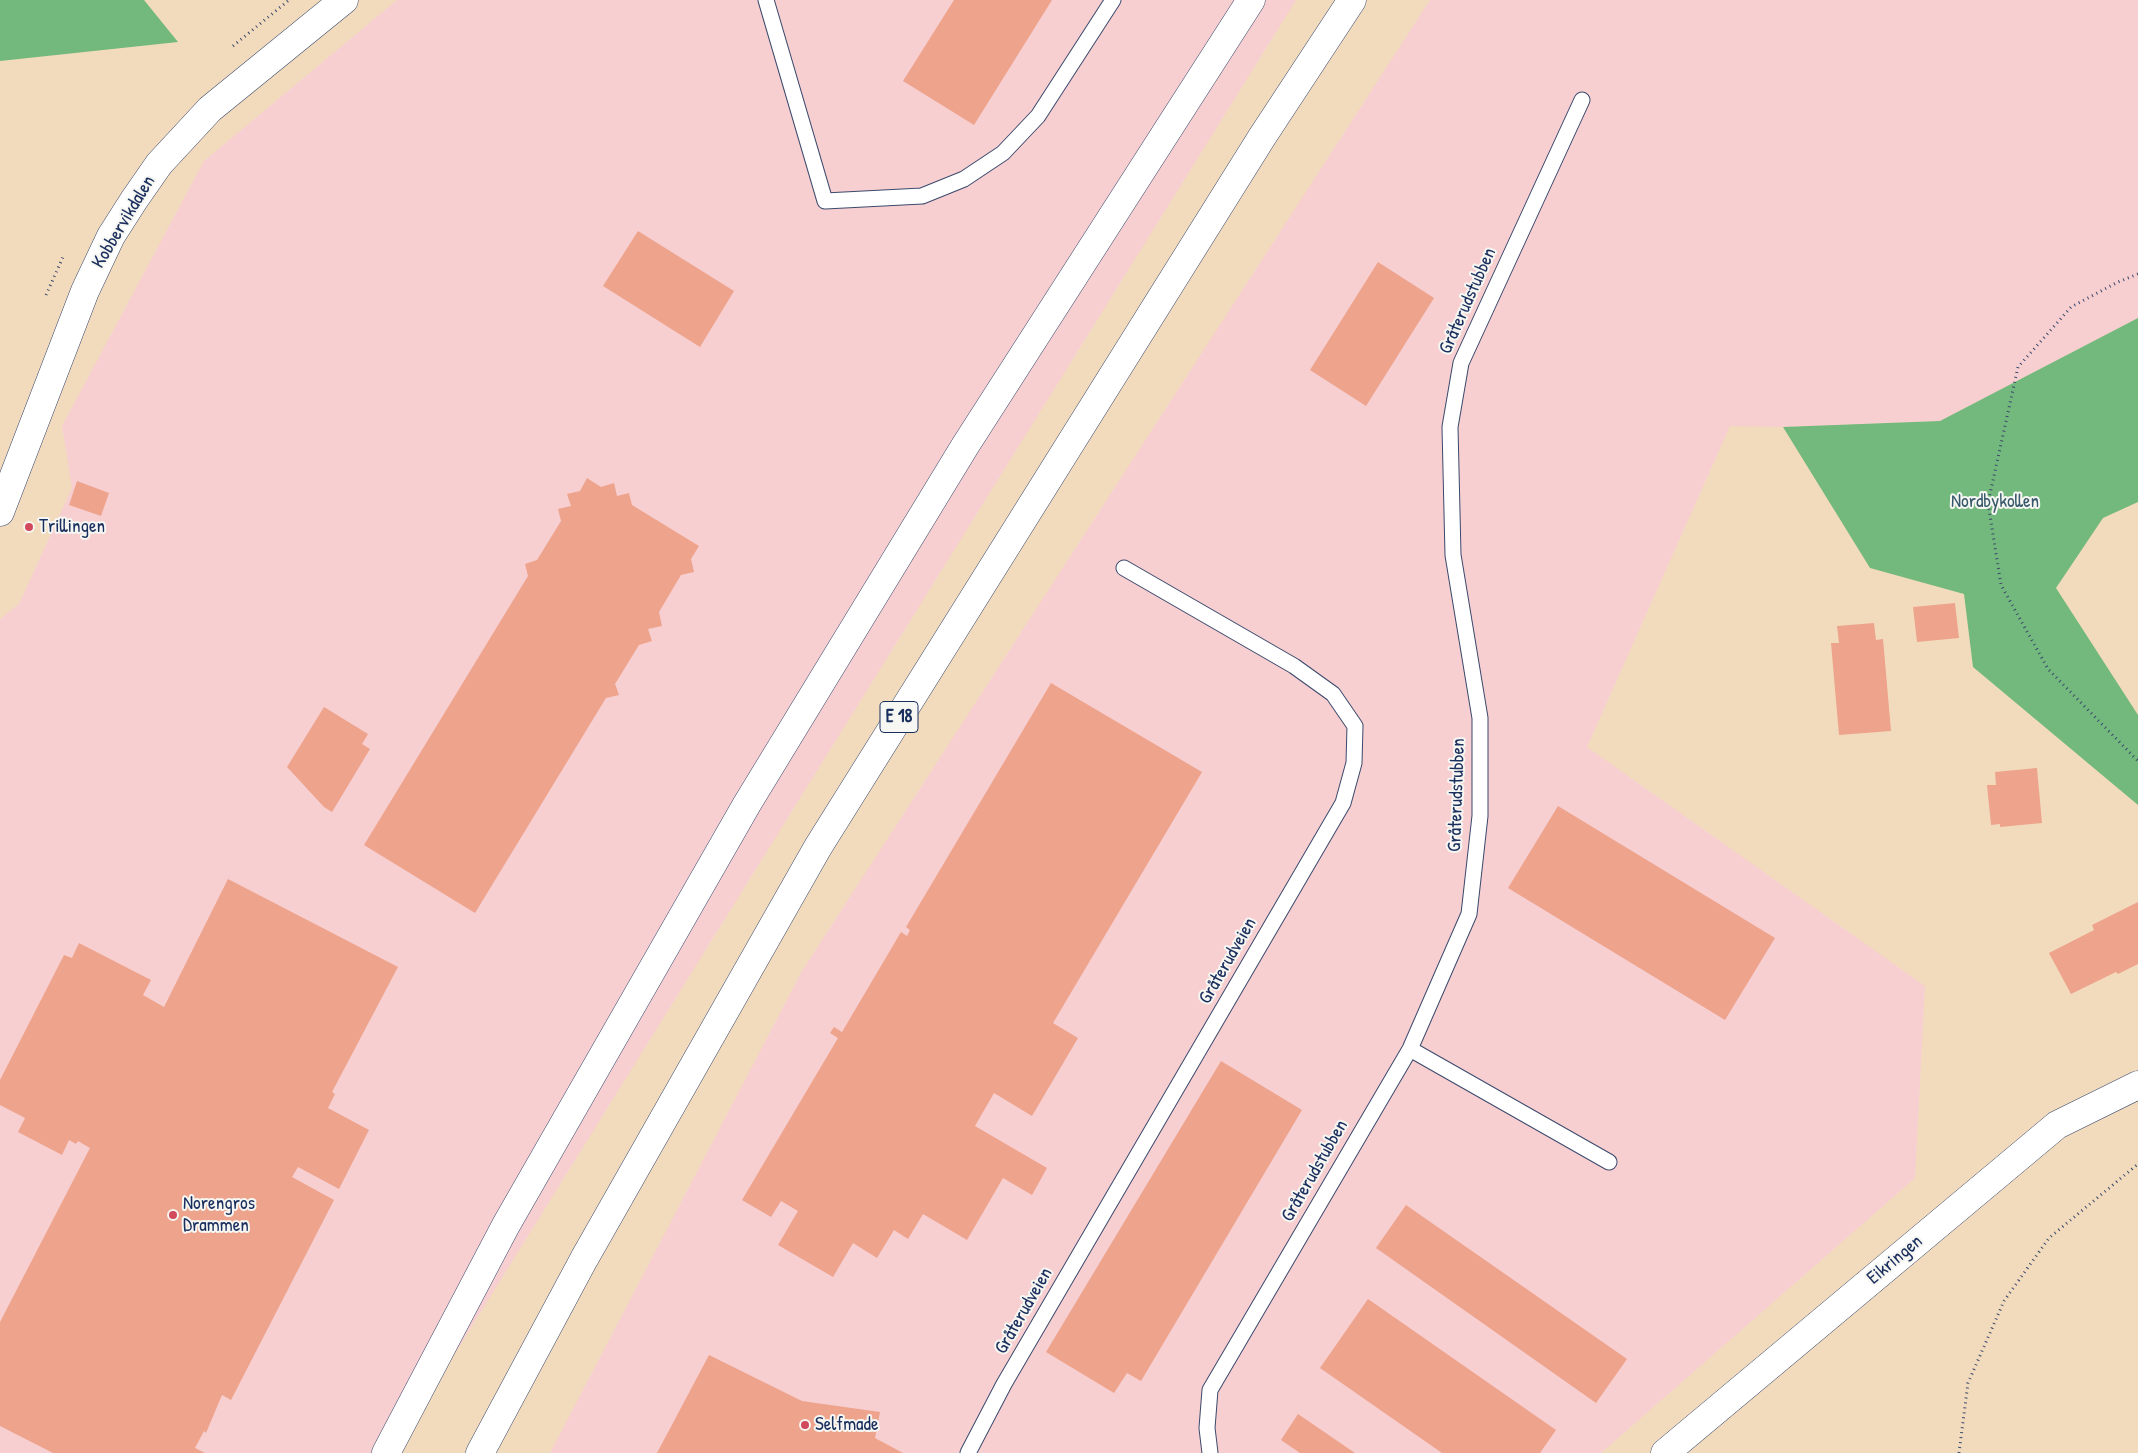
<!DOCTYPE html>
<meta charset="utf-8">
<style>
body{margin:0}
canvas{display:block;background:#f2dbbc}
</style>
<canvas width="2138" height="1453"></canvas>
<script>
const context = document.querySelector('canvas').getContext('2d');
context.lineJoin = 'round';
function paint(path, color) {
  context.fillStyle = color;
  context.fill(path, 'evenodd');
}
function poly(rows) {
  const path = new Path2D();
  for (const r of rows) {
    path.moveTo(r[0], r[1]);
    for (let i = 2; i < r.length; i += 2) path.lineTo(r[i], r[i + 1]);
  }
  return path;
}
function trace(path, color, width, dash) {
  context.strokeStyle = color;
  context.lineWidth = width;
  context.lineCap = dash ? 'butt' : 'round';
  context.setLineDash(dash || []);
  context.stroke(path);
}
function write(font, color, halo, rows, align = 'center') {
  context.font = font + ' "Patrick Hand",sans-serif';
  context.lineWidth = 4;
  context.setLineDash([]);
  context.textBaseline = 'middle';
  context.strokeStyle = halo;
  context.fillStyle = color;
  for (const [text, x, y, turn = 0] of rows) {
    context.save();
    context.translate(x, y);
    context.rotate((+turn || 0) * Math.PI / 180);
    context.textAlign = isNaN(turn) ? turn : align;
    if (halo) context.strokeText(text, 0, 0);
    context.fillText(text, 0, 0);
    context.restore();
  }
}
paint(poly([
 [397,0,1296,0,393,1453,0,1453,0,619,19,604,72,488,62,426,204,161],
 [1430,0,2138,0,2138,318,1940,421,1783,427,1730,426,1587,747,1925,986,1915,1178,1601,1453,550,1453,802,971]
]), '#f7cfd1');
paint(poly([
 [0,0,144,0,178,42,0,61],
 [2138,318,2138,502,2103,518,2056,588,2138,715,2138,805,1973,667,1964,594,1870,568,1783,427,1940,421]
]), '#73b87c');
paint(poly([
 [954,0,1052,0,974,125,903,81],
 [638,231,734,291,700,347,603,286],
 [1378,262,1434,298,1366,406,1310,370],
 [587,478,601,487,614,483,617,496,629,493,632,505,699,546,691,559,694,572,681,575,659,612,662,626,648,629,652,641,639,645,615,684,619,695,606,698,475,913,364,845,528,576,525,564,537,560,561,521,558,509,571,506,567,494,580,491],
 [77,481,109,493,101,516,69,505],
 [1955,603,1959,638,1917,642,1913,607],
 [1874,623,1876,640,1883,639,1891,731,1839,735,1831,643,1839,643,1837,626],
 [1051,683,1202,772,1053,1023,1078,1038,1032,1116,994,1093,975,1126,1047,1168,1032,1195,1003,1178,967,1240,923,1214,908,1239,894,1230,877,1258,853,1243,833,1277,778,1245,798,1211,781,1201,771,1217,742,1200,838,1038,830,1033,834,1027,842,1032,901,932,907,936,910,930,906,927],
 [324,707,368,734,362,744,370,749,332,812,324,807,287,767],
 [2037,768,2042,823,2000,827,2000,824,1991,825,1987,785,1996,785,1995,772],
 [1558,806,1775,938,1725,1020,1508,888],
 [228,879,398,967,332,1092,335,1094,328,1108,369,1130,339,1189,298,1167,292,1177,334,1200,231,1400,222,1395,206,1433,204,1431,195,1448,205,1453,53,1453,0,1426,0,1322,90,1148,78,1141,76,1144,69,1140,62,1155,18,1132,25,1118,0,1105,0,1080,64,955,72,958,79,943,151,980,143,995,164,1007],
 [2138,902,2138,964,2118,974,2116,972,2071,994,2049,953,2094,930,2092,925],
 [1221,1061,1302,1110,1141,1381,1127,1373,1114,1393,1046,1352],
 [1406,1205,1627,1359,1596,1403,1376,1248],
 [1368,1299,1556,1430,1540,1453,1442,1453,1320,1368],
 [709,1355,802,1401,880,1412,875,1438,903,1453,657,1453],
 [1298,1414,1355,1453,1300,1453,1281,1440]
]), '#eea38c');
const service = poly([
 [766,0,825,201,922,196,964,179,1003,153,1038,116,1113,0],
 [1410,1049,1609,1162],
 [968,1453,1004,1384,1343,803,1354,763,1355,726,1333,694,1294,666,1124,568],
 [1210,1453,1207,1428,1210,1390,1410,1049,1469,914,1480,816,1480,718,1453,555,1450,427,1461,363,1582,100]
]);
const minor = poly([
 [0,512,85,291,111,236,134,200,159,164,210,109,344,0],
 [1665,1453,2057,1125,2138,1085]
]);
const motorway = poly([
 [386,1453,506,1225,747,804,965,446,1251,0],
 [480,1453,584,1259,818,847,1262,137,1352,0]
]);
trace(service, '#3b496c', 17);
trace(minor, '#3b496c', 29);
trace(motorway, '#3b496c', 29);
trace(poly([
 [233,46,289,0],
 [2138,274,2118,282,2071,307,2018,367,1988,503,2001,585,2048,669,2138,761],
 [46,295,63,257],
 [1959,1453,1968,1383,2004,1301,2049,1238,2138,1164]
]), '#3b496c', 3, [1, 4]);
trace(service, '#fff', 15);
trace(minor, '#fff', 28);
trace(motorway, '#fff', 28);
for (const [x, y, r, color] of [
 [29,527,5,"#d1495b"],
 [173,1215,5,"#d1495b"],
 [805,1425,5,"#d1495b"]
]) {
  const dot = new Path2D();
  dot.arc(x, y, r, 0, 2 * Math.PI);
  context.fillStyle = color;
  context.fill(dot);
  trace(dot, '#f6f6f2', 2);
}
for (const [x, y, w] of [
 [899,717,38]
]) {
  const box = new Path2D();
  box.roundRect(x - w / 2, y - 15.5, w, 31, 4);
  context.fillStyle = '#f6f6f2';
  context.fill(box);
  trace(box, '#1b2f5e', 1);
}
write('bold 18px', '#1b2f5e', null, [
 ["E 18",899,717]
]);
write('19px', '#1b2f5e', '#f6f6f2', [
 ["Kobbervikdalen",124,222,-59],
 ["Gråterudstubben",1468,301,-66],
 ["Gråterudstubben",1457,795,-88],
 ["Gråterudveien",1228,961,-60],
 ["Gråterudstubben",1315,1171,-60],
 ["Eikringen",1895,1260,-40],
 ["Gråterudveien",1024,1311,-60]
]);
write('19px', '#38596b', '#f6f6f2', [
 ["Nordbykollen",1995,502]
]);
write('19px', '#1b2f5e', '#f6f6f2', [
 ["Trillingen",39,527],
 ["Norengros",183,1204],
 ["Drammen",183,1226],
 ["Selfmade",815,1425]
], 'left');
</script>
